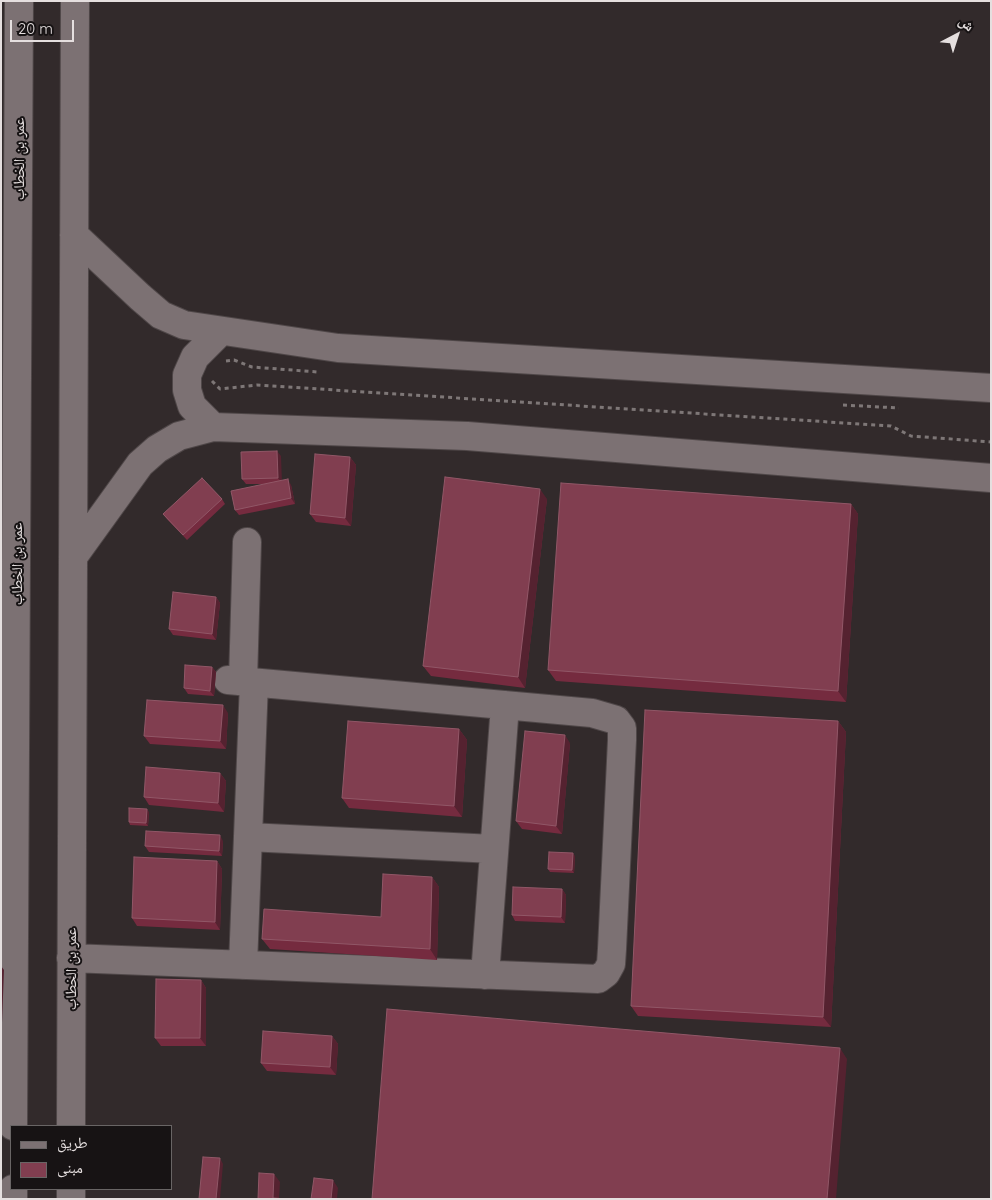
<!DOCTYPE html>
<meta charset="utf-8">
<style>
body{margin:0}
#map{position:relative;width:992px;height:1200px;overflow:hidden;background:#322a2b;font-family:Quicksand,"Noto Naskh Arabic",sans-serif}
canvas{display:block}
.frame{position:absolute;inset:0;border:2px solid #e5dfdf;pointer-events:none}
.legend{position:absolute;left:10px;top:1125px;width:162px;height:65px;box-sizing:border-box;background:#171314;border:1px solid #696565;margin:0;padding:6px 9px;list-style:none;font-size:15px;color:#e5dfdf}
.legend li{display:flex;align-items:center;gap:10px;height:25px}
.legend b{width:25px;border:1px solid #696565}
.north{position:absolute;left:932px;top:10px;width:50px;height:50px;-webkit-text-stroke:4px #171314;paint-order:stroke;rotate:40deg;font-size:14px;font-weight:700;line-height:20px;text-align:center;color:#e5dfdf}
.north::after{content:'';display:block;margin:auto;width:18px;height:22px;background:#e5dfdf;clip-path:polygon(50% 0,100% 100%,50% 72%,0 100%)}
.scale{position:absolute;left:10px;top:20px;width:64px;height:22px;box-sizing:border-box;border:2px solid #e5dfdf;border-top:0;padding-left:6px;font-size:15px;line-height:18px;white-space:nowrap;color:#e5dfdf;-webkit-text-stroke:4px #171314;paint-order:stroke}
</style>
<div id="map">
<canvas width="992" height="1200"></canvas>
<div class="frame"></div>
<ul class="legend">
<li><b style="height:6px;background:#7c7173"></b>طريق</li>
<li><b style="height:14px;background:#813e50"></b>مبنى</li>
</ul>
<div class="north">ش</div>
<div class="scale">20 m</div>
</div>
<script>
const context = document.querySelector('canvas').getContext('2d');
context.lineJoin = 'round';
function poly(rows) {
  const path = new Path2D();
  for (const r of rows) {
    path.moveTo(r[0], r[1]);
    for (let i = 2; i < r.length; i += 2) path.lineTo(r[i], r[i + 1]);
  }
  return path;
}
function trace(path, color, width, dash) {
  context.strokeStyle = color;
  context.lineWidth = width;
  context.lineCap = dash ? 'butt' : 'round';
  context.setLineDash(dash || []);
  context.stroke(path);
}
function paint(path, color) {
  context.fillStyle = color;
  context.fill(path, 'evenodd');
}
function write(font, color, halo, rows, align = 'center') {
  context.font = font + ' Quicksand,"Noto Naskh Arabic",sans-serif';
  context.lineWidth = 4;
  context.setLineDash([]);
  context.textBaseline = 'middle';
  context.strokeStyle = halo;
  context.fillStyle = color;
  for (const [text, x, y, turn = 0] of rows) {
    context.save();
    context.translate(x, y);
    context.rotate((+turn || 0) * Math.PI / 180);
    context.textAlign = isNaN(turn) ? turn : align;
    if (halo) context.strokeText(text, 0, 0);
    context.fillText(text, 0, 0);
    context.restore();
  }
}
const minor = poly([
 [74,235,140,297,161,315,184,325,338,348,991,388],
 [213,427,192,406,187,390,187,375,195,357,221,331],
 [73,557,140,464,157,449,179,436,213,427,467,436,991,478],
 [243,681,247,542],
 [248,837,494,849],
 [71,958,598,979,606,973,611,964,612,949,622,740,622,728,616,720,592,713,228,680],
 [243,965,254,682],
 [485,975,505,705],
 [13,1126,19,1],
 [71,1126,75,1],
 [13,1199,13,1189],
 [71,1199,71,1189]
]);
trace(minor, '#4f4748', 30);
trace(poly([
 [226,361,234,360,252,367,318,372],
 [212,381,220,389,257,385,891,426,911,436,991,442],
 [843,405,899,408]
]), '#7e7777', 3, [4, 4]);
trace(minor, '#7c7173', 28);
paint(poly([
 [281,456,281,481,291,485,295,504,239,515,235,510,265,484,246,484,242,479],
 [350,457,356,465,351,526,316,522,310,514],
 [222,499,225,504,187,540,167,519,163,514],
 [547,499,525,688,431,676,423,666],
 [851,504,858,514,846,702,556,681,548,670],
 [216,597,220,603,216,640,173,635,169,629],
 [212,667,216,672,214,696,188,694,184,688],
 [228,713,226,749,150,744,144,736],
 [838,721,846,732,831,1027,638,1016,631,1006],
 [459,729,467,740,462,817,349,808,342,798],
 [570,743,562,834,522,829,516,821],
 [220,773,226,781,224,812,149,805,144,797],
 [149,812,148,826,130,825,129,822],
 [223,841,222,856,149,852,145,846],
 [575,856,574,873,550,872,548,869],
 [217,861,222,869,220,930,137,926,132,918],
 [432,877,439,887,437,960,270,949,262,939,381,917],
 [562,889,566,895,565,923,515,921,512,915],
 [201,980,206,988,206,1046,161,1046,155,1038],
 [332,1036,338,1044,336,1075,267,1071,261,1063]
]), '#752b3f');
paint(poly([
 [277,451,281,456,282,483,278,478],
 [350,457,356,465,351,526,345,518],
 [288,479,291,485,295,504,291,498],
 [540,489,547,499,525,688,518,677],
 [851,504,858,514,846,702,838,691],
 [1,568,2,569,1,597],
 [216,597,220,603,216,640,212,634],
 [212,667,216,672,214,696,210,691],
 [223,705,228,713,226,749,220,741],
 [838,721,846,732,831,1027,823,1017],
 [459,729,467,740,462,817,454,806],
 [565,735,570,743,562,834,556,826],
 [220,773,226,781,224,812,218,803],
 [147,809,149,812,148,826,146,823],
 [220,835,223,841,222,856,219,851],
 [573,853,575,856,574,873,572,870],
 [217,861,222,869,220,930,215,922],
 [432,877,439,887,437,960,430,949],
 [562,889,566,895,565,923,561,917],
 [1,966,4,970,1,1049],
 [201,980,206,988,206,1046,200,1038],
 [332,1036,338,1044,336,1075,330,1067],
 [840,1048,847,1059,836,1199,827,1199],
 [220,1158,223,1164,220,1199,216,1199],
 [274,1174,280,1182,279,1199,273,1198],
 [333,1180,338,1188,337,1199,331,1199]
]), '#552230');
const building = poly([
 [277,451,278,478,242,479,241,452,277,451],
 [315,454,350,457,345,518,310,514,315,454],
 [445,477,540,489,518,677,423,666,445,477],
 [202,478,222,499,183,535,163,514,202,478],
 [288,479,291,498,235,510,231,491,288,479],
 [561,483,851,504,838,691,548,670,561,483],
 [173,592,216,597,212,634,169,629,173,592],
 [185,665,212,667,210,691,184,688,185,665],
 [147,700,223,705,220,741,144,736,147,700],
 [645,710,838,721,823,1017,631,1006,645,710],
 [348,721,459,729,454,806,342,798,348,721],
 [525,731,565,735,556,826,516,821,525,731],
 [146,767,220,773,218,803,144,797,146,767],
 [129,808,147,809,146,823,129,822,129,808],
 [146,831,220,835,219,851,145,846,146,831],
 [549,852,573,853,572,870,548,869,549,852],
 [134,857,217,861,215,922,132,918,134,857],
 [383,874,432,877,430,949,262,939,264,909,381,917,383,874],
 [513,887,562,889,561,917,512,915,513,887],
 [156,979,201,980,200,1038,155,1038,156,979],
 [387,1009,840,1048,827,1199,372,1199,387,1009],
 [263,1031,332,1036,330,1067,261,1063,263,1031],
 [203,1157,220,1158,216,1199,199,1199,203,1157],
 [259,1173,274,1174,273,1198,287,1199,258,1199,259,1173],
 [314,1178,333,1180,331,1199,311,1199,314,1178]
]);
paint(building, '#813e50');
trace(building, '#915767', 1);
write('15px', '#e5dfdf', '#171314', [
 ["عمر بن الخطاب",19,159,-90],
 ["عمر بن الخطاب",17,564,-90],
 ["عمر بن الخطاب",71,969,-90]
]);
</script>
